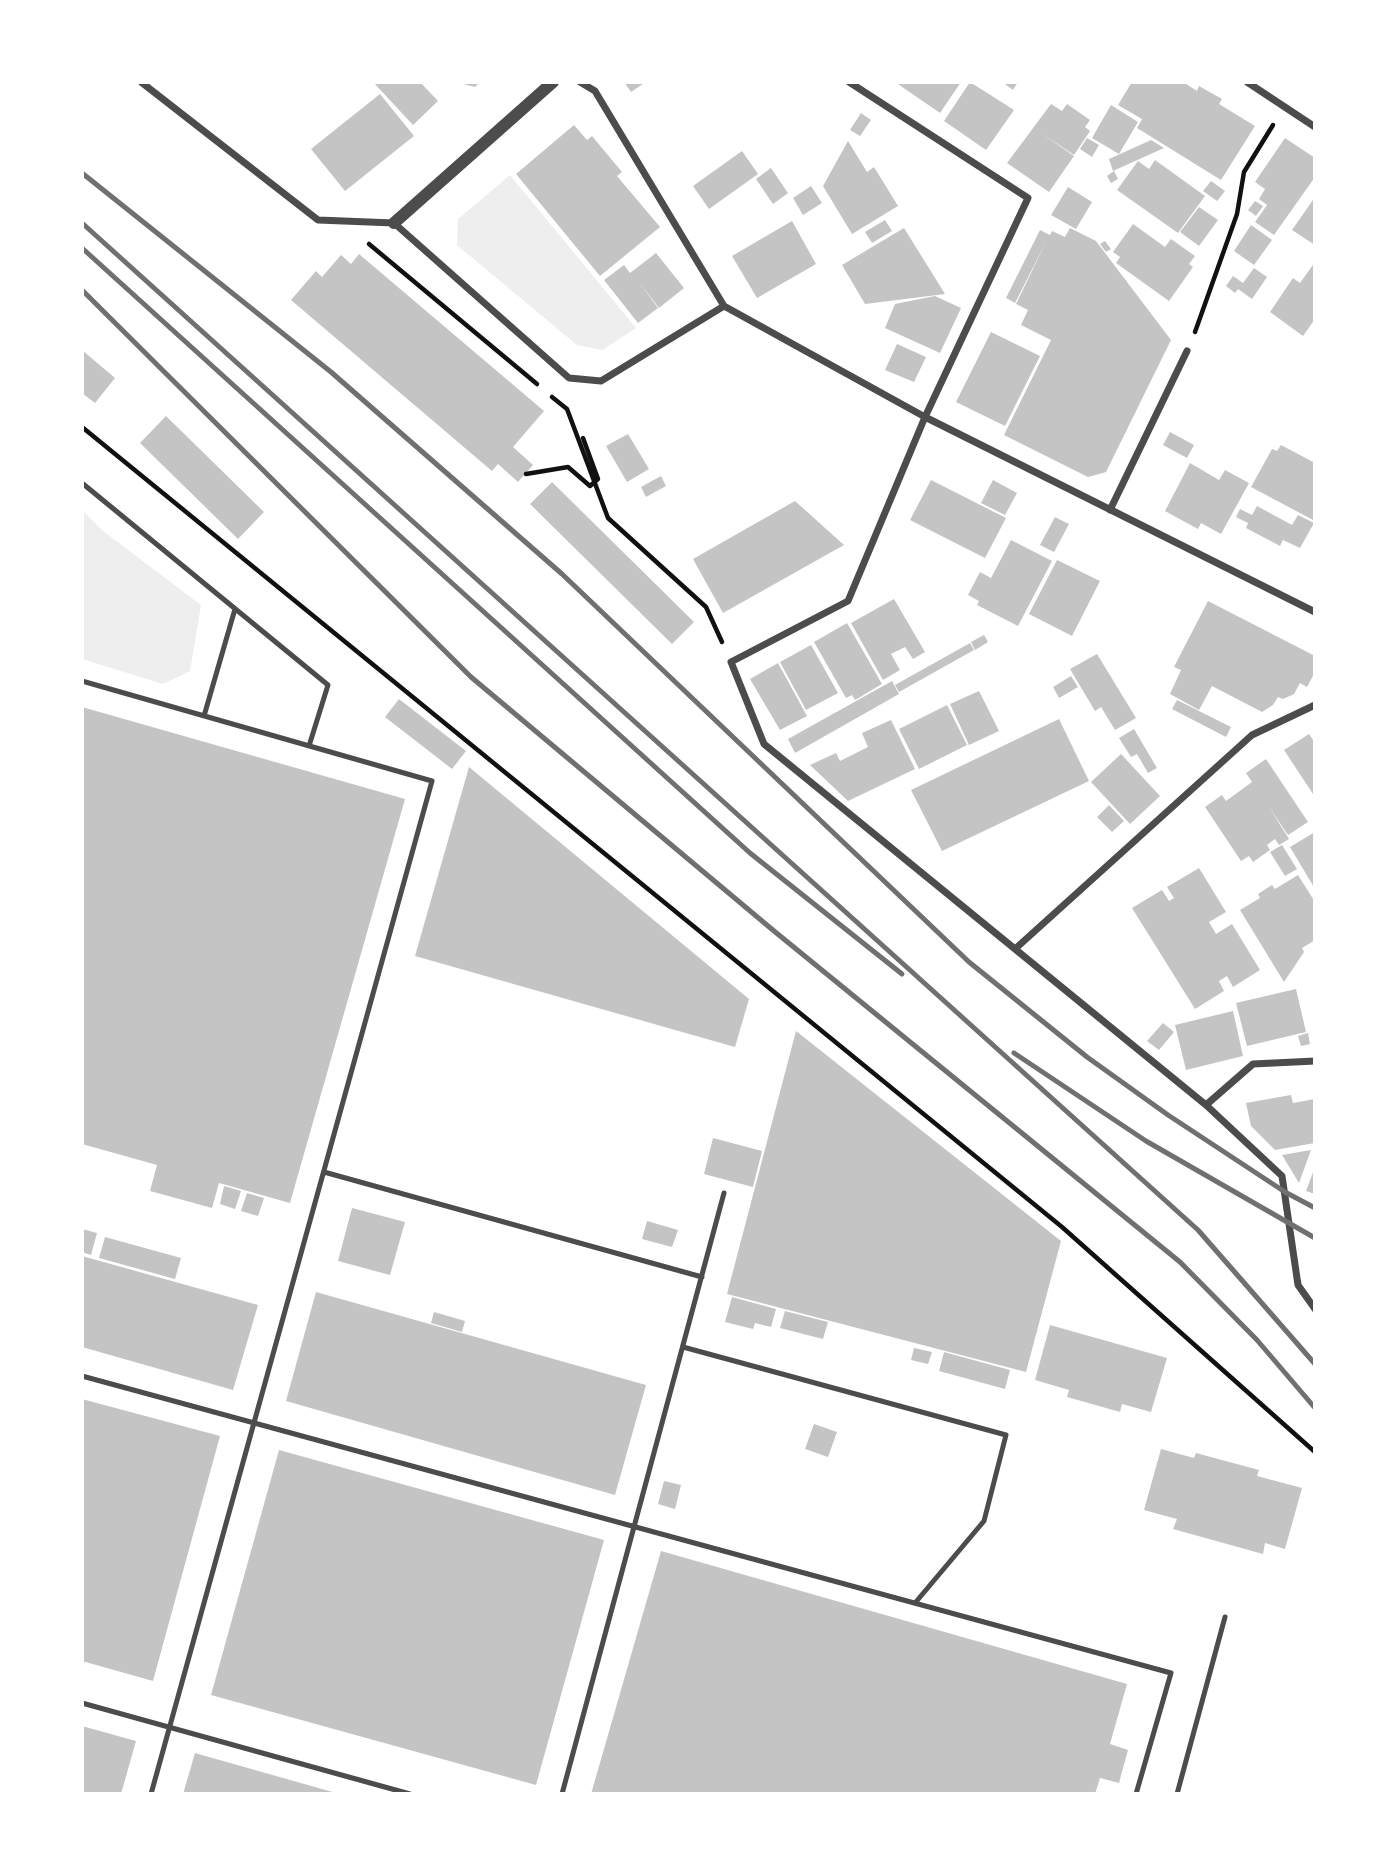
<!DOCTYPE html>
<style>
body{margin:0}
#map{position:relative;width:1397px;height:1876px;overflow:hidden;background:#fff;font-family:"Work Sans",sans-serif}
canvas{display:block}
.frame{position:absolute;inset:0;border:84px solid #fff;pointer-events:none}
</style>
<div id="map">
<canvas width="1397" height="1876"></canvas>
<div class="frame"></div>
</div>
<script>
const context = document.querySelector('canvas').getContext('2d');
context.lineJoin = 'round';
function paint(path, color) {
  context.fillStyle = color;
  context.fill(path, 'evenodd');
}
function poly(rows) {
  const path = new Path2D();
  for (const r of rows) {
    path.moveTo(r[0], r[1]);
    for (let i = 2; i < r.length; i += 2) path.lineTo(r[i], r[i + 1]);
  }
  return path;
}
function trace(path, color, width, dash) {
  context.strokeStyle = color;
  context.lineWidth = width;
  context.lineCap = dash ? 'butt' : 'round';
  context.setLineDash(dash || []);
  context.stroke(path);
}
paint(poly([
 [510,175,636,328,602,350,577,345,457,245,458,219],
 [82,510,103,531,201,605,190,671,163,684,82,659]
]), '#eee');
paint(poly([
 [373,82,420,82,438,101,413,125],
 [455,82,480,82,475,87],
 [624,82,646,82,631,92],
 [895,82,961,82,940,113],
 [970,82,1014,110,986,150,944,121],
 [1002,82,1018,82,1013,90],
 [1132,82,1183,82,1197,91,1199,86,1222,99,1219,104,1255,126,1221,180,1137,128,1142,119,1118,105],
 [380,94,414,136,345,191,311,149],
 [1051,104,1062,111,1067,104,1090,120,1085,127,1090,131,1074,155,1041,133,1074,156,1049,192,1007,163],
 [1111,105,1138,122,1119,154,1092,138],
 [861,113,871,120,860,136,850,130],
 [574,125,587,140,592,136,622,172,617,176,660,227,600,276,516,174],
 [1087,138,1099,145,1092,157,1080,149],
 [1285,138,1315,158,1315,177,1274,235,1255,222,1267,205,1259,199,1265,189,1255,182],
 [1151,140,1164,148,1113,171,1109,159],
 [848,141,867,172,874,167,898,206,852,234,823,186],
 [742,151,758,174,709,209,693,186],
 [1155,160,1205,196,1178,233,1117,190,1138,161,1149,169],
 [771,168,788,193,773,204,756,179],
 [1114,171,1118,179,1111,183,1107,176],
 [1211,181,1225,191,1217,201,1203,191],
 [811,186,822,203,803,215,793,198],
 [1068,187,1092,202,1076,229,1051,215],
 [1315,197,1315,245,1292,230],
 [1255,201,1263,206,1256,216,1248,210],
 [1199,207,1218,220,1199,246,1180,232],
 [885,220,892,231,872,243,865,232],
 [792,221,816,264,757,298,732,256],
 [1133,224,1165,247,1171,239,1195,256,1189,264,1193,267,1169,301,1116,263,1120,257,1113,252],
 [1251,225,1272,240,1254,265,1234,251],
 [904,228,945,294,865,304,842,265],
 [1070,228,1096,241,1171,340,1106,472,1088,477,1004,435,1051,340,1021,325,1028,310,1016,304,1046,242,1015,303,1006,298,1040,230,1050,235,1052,231,1065,237],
 [1105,241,1111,249,1106,252,1100,244],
 [656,253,684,288,659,308,638,281,658,308,638,323,604,280,624,265,630,273],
 [359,254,544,411,513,447,533,465,518,482,498,464,492,471,291,300,316,271,322,277,341,255,351,264],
 [1315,262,1315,319,1303,336,1270,312,1293,278,1300,283],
 [1254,268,1267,277,1252,299,1238,289,1235,293,1226,286,1233,276,1243,283],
 [935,296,961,308,940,353,885,328,895,304],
 [991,332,1040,356,1005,426,956,402],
 [897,344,926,357,914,382,885,370],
 [82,350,115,378,95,403,82,393],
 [166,416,264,512,238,539,140,443],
 [1170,432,1194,445,1187,458,1163,445],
 [628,434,649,469,627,482,606,446],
 [1281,445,1315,463,1315,521,1251,487,1272,449,1277,451],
 [1190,463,1219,480,1225,470,1249,483,1221,534,1201,523,1198,529,1165,511],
 [661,476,666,486,646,497,641,487],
 [931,480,1006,518,985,558,910,520],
 [993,480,1017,493,1005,515,981,503],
 [552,482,694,622,672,644,530,504],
 [795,501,844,545,723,613,693,559],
 [1257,506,1292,525,1298,515,1314,523,1300,548,1283,540,1280,546,1246,528,1248,523,1236,517,1240,509,1252,515],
 [1055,517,1069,524,1054,552,1040,545],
 [1011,540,1052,561,1018,626,977,605,979,601,968,595,980,572,991,578],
 [1057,560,1100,581,1072,636,1029,614],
 [894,599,925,652,913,659,905,647,891,654,900,670,883,680,851,623],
 [1208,601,1315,656,1315,672,1307,687,1300,683,1294,694,1283,699,1278,697,1273,705,1262,712,1212,686,1199,710,1170,694,1181,670,1174,667],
 [847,623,882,684,855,700,852,695,846,698,814,642],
 [984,635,988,642,975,650,971,642],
 [970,643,974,650,899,692,895,685],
 [811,645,838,693,806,710,780,662],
 [1097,654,1136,718,1115,730,1101,707,1095,711,1070,669],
 [778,663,807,716,780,730,750,679],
 [1071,676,1078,687,1059,698,1053,687],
 [892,681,899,694,795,753,788,739],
 [979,691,999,731,969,745,950,704],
 [399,699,466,751,452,769,385,717],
 [1177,700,1231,727,1226,737,1172,709],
 [947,705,967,745,919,769,899,729],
 [82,707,405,799,290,1203,219,1183,212,1208,150,1191,157,1165,82,1144],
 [1059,719,1089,781,942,851,911,790],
 [891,720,915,769,848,801,810,765,836,753,840,761,868,747,862,733],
 [1134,729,1157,768,1148,773,1137,754,1131,757,1119,738],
 [1309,734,1315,743,1315,797,1284,750],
 [1121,754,1160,796,1130,824,1091,782],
 [1266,759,1308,822,1288,835,1269,807,1289,839,1279,845,1275,839,1267,845,1270,850,1253,862,1249,856,1241,861,1205,807,1222,795,1226,801,1252,782,1246,773],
 [469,767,749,999,735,1047,415,956],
 [1109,805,1124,821,1112,832,1097,817],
 [1315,832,1315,889,1290,847],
 [1282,845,1297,869,1285,876,1270,852],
 [1199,868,1226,912,1209,922,1216,934,1232,924,1260,970,1233,987,1227,976,1219,981,1224,991,1195,1009,1132,908,1162,890,1169,901,1174,898,1167,887],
 [1298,875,1315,902,1315,940,1302,948,1304,952,1284,982,1240,910,1260,898,1258,894,1272,885,1275,889],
 [1296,989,1306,1032,1247,1046,1236,1003],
 [1233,1011,1243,1056,1186,1070,1175,1025],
 [1163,1023,1174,1032,1159,1050,1147,1041],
 [796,1031,1061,1241,1026,1372,727,1294],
 [1308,1033,1310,1044,1301,1046,1298,1036],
 [1291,1095,1293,1103,1315,1099,1315,1143,1275,1150,1251,1126,1246,1103],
 [713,1138,762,1151,753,1187,704,1174],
 [1311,1150,1299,1183,1282,1155],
 [1315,1167,1315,1194,1306,1191],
 [224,1186,241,1191,235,1209,220,1204],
 [247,1193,264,1198,258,1216,241,1211],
 [352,1208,405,1222,390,1275,338,1261],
 [647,1221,678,1230,672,1247,642,1239],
 [82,1229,97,1233,91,1255,82,1252],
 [105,1237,181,1258,175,1279,99,1258],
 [82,1256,258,1305,233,1390,82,1347],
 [316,1292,646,1385,615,1495,286,1401],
 [732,1297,776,1309,771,1327,755,1323,753,1329,725,1322],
 [785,1311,828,1322,823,1339,780,1328],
 [434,1312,465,1321,462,1332,431,1323],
 [1050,1325,1167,1358,1151,1412,1122,1404,1120,1412,1067,1397,1069,1390,1035,1380],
 [914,1348,932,1352,928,1364,911,1360],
 [944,1352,1010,1370,1005,1389,939,1371],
 [82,1399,220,1436,153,1681,82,1661],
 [814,1424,837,1432,828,1457,805,1449],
 [1161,1449,1194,1458,1196,1453,1259,1470,1257,1476,1302,1488,1285,1549,1265,1543,1263,1554,1173,1529,1177,1519,1144,1510],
 [279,1450,604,1540,536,1785,211,1695],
 [664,1481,681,1485,675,1509,658,1504],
 [661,1551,1127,1684,1110,1744,1128,1750,1119,1783,1100,1778,1095,1794,591,1794],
 [82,1726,136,1741,121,1794,82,1794],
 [195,1753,336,1793,336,1794,183,1794]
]), '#c4c4c4');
trace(poly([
 [369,244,537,384],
 [1195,332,1237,214,1244,172,1273,125],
 [552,397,567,409,608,518,706,607,722,642],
 [82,427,1062,1227,1315,1452],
 [526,474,568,467,590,486,598,479,583,438]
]), '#111', 4.5);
trace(poly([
 [82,483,328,685,309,746],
 [82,681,432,781,151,1794],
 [204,716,235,609],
 [324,1172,702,1277],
 [683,1347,1006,1435,984,1521,915,1603],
 [82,1376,1171,1673,1136,1794],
 [82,1703,410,1794],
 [562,1794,724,1193],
 [1177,1794,1225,1617]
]), '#4c4c4c', 5);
trace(poly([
 [141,82,318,220,394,223,569,378,601,381,724,306],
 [580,82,595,91,724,306,925,417,1315,612],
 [849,82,1028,198,925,417,848,601,731,662,764,744,1206,1105,1253,1064,1315,1061],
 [1247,82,1315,127],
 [1110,510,1187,351],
 [1015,949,1252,735,1315,705],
 [1206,1105,1282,1176,1298,1285,1315,1309]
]), '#4c4c4c', 7);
trace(poly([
 [394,223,553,82]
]), '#4c4c4c', 12);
trace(poly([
 [82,173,331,372,562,574,969,962,1087,1057,1168,1115,1285,1192,1315,1208],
 [82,223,1198,1230,1315,1364],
 [82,248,750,853,902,974],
 [82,290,471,677,774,931,1180,1262,1257,1340,1315,1408],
 [1014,1053,1146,1141,1315,1238]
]), '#707070', 5);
</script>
